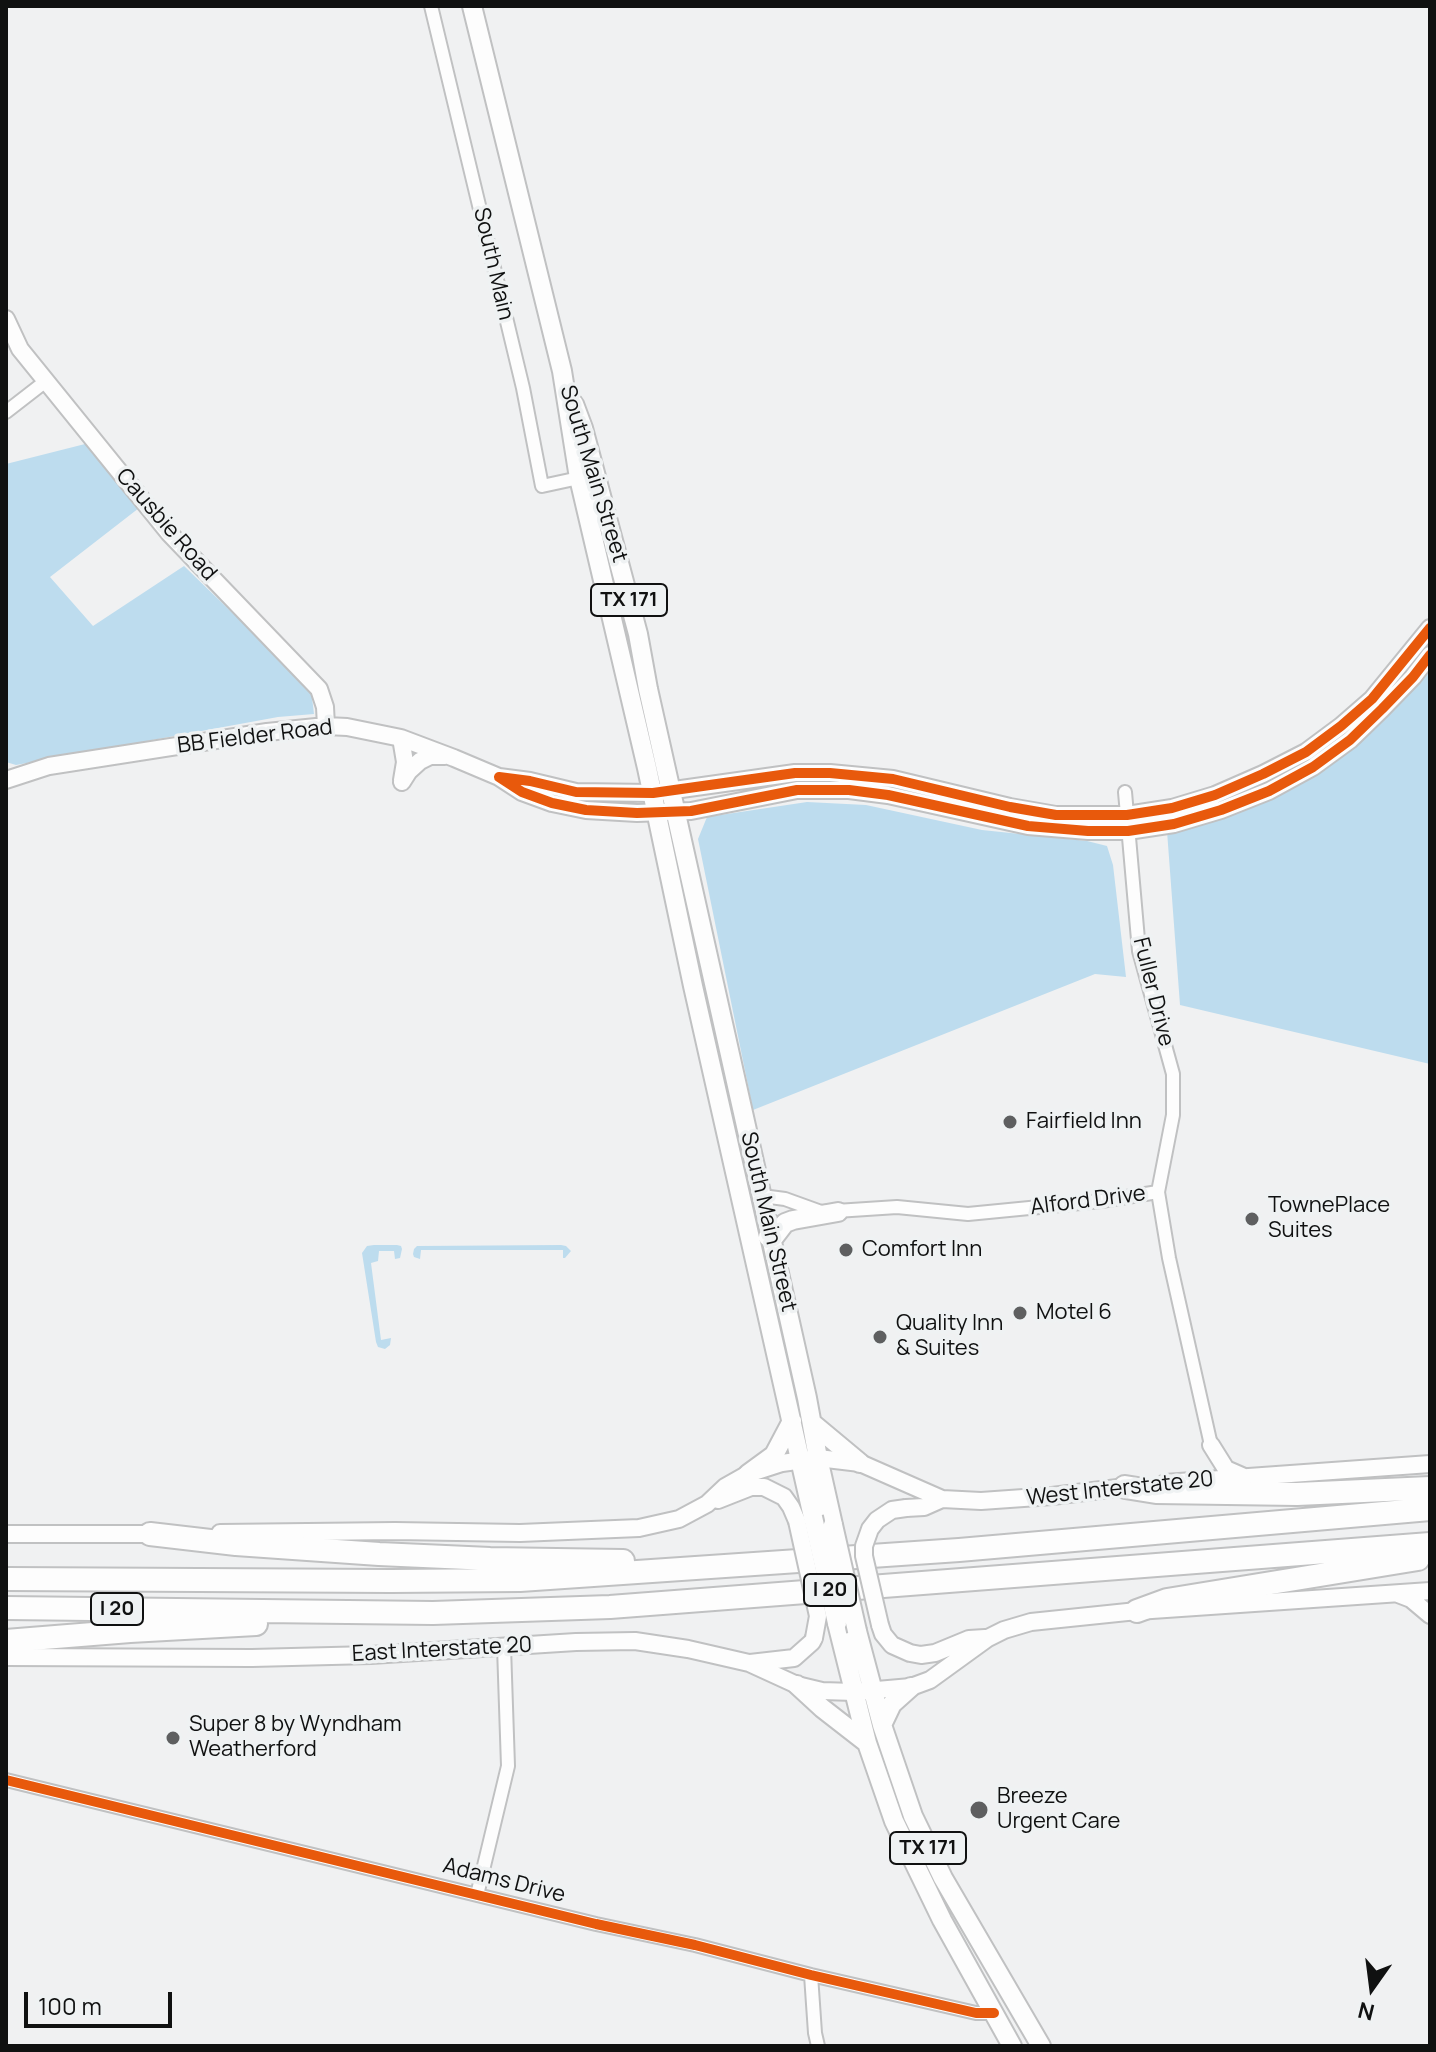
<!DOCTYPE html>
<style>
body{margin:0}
#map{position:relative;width:1436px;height:2052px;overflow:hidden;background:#f0f1f2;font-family:Manrope,sans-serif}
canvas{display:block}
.frame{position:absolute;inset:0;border:8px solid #101111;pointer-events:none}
.north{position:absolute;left:1332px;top:1948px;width:80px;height:80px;-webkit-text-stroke:6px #eff2f3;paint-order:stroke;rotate:194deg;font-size:22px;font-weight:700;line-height:32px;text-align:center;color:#101111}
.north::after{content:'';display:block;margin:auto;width:28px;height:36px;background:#101111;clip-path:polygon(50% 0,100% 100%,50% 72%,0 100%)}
.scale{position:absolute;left:24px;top:1992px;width:148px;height:36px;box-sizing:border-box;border:4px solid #101111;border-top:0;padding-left:10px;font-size:24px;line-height:28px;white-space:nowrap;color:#101111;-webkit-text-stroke:6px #eff2f3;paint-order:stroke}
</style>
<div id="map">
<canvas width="1436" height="2052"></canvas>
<div class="frame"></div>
<div class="north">N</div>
<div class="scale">100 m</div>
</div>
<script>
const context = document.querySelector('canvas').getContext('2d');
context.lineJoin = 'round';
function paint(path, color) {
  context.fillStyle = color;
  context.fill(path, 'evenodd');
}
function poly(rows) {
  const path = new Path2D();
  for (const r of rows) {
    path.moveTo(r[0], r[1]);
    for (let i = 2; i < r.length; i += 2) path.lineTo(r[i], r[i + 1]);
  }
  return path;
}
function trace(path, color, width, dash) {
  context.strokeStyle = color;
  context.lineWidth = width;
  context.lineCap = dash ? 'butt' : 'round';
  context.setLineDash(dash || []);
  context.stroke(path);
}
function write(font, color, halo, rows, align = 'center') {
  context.font = font + ' Manrope,sans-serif';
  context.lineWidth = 7;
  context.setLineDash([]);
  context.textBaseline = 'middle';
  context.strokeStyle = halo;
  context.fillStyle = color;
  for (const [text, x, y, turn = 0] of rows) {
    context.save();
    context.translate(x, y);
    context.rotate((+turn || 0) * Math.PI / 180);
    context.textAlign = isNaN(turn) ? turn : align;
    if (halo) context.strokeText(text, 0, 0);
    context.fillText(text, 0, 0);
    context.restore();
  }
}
paint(poly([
 [89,443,139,508,50,577,93,626,184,566,311,689,314,714,278,717,16,765,6,762,6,464],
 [1430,665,1430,1064,1180,1005,1167,831,1292,784],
 [807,802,866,805,982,830,1087,841,1107,846,1113,865,1126,977,1095,974,753,1110,698,839,707,817],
 [374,1245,397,1245,401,1246,402,1249,400,1258,395,1259,394,1251,379,1251,378,1261,371,1263,381,1340,391,1338,390,1345,385,1349,378,1347,376,1342,362,1253,367,1246],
 [561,1245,566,1246,571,1251,565,1258,563,1258,563,1250,421,1250,420,1259,414,1257,413,1254,414,1249,417,1246]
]), '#bddcee');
const street = poly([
 [431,6,523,388,542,486,579,478],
 [6,412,46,381],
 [1125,792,1139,951,1173,1074,1173,1115,1158,1192,1169,1258,1211,1445],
 [762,1196,785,1199,821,1212,897,1207,968,1214,1101,1201,1158,1192],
 [6,1780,596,1924,695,1945,811,1975,976,2013,994,2013],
 [477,1895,508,1766,504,1647],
 [811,1975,815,2033,818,2046]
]);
const secondary = poly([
 [6,319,20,349,169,533,319,689,325,707,326,726],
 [1430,628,1372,699,1341,726,1306,752,1263,774,1215,795,1172,808,1127,815,1056,815,1010,807,893,779,830,773,795,773,653,793,576,792,530,781,499,777,522,792,552,803,586,810,637,813,691,811,797,790,849,790,888,795,1028,826,1088,831,1128,831,1174,824,1221,810,1269,791,1313,767,1350,740,1382,709,1413,677,1430,655],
 [401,738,405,762,402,780],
 [6,780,49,766,267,732,326,726,347,727,401,738,454,758,499,777],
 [402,782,409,771,420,761,430,756,445,756],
 [1211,1445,1226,1469,1242,1476],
 [1165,1483,1430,1464],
 [718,1500,751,1487,764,1487,784,1497,791,1507,797,1521],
 [906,1508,924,1507,942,1499],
 [220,1533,395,1531,520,1533,639,1528,679,1519,707,1504,725,1487,748,1474,782,1463,818,1458,860,1463,942,1499,981,1501,1052,1496,1134,1486],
 [6,1534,160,1534],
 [1398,1594,1411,1599,1430,1615],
 [880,1625,883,1634,892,1645,910,1653,921,1655,935,1653,969,1639,985,1638],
 [6,1657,252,1658,371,1655,576,1642,635,1641,688,1649,749,1663,797,1685,822,1691,854,1692,911,1687,930,1680,988,1638,1004,1630,1031,1622,1137,1611,1430,1591],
 [750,1663,794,1658,812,1642,814,1638]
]);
const primary = poly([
 [472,6,562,371,579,478,647,768,693,986,813,1517],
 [574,404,583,428,638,634,648,689,807,1398,818,1458,833,1525],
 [768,1237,772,1240,785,1223,793,1220,838,1212],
 [812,1423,860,1463],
 [748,1474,774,1455,792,1421],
 [837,1623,867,1743,894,1821,942,1920,1012,2046],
 [857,1631,882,1725,913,1816,943,1878,1041,2046],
 [797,1685,822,1708,867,1743],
 [882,1725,892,1704,911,1687]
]);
const highway = poly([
 [1125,1487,1156,1492,1297,1494,1430,1488],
 [150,1534,236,1544,379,1554,490,1559,623,1561],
 [6,1579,391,1581,520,1580,959,1550,1430,1509],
 [6,1608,433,1613,610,1607,1430,1544],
 [1137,1611,1167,1600,1418,1559],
 [6,1641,130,1631,256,1624]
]);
trace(street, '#c0c1c2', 16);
trace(secondary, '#c0c1c2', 20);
trace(primary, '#c0c1c2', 22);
trace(highway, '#c0c1c2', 26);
trace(street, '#fdfdfd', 12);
trace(secondary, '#fdfdfd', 16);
trace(primary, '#fdfdfd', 18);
trace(highway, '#fdfdfd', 22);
const secondaryBridge = poly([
 [797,1521,818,1616,814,1638],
 [880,1625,864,1556,864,1546,870,1529,877,1520,892,1510,906,1508]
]);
const primaryBridge = poly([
 [813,1517,837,1623],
 [833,1525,857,1631]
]);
trace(secondaryBridge, '#c0c1c2', 20, []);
trace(primaryBridge, '#c0c1c2', 22, []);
trace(secondaryBridge, '#fdfdfd', 16);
trace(primaryBridge, '#fdfdfd', 18);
trace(poly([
 [1430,628,1372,699,1341,726,1306,752,1263,774,1215,795,1172,808,1127,815,1056,815,1010,807,893,779,830,773,795,773,653,793,576,792,530,781,499,777,522,792,552,803,586,810,637,813,691,811,797,790,849,790,888,795,1028,826,1088,831,1128,831,1174,824,1221,810,1269,791,1313,767,1350,740,1382,709,1413,677,1430,655],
 [6,1780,596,1924,695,1945,811,1975,976,2013,994,2013]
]), '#e8590c', 10);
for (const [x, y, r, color] of [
 [1010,1122,8,"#5e5f60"],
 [1252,1219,8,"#5e5f60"],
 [846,1250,8,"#5e5f60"],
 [1020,1313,8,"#5e5f60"],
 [880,1337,8,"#5e5f60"],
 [173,1738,8,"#5e5f60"],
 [979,1810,10,"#5e5f60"]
]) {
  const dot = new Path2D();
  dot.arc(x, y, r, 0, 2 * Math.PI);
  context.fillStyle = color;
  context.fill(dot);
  trace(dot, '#eff2f3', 3);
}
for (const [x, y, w] of [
 [629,600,76],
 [830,1590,52],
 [117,1609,52],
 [928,1848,76]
]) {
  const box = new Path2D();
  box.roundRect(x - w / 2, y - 16, w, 32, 6);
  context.fillStyle = '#eff2f3';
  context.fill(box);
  trace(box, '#101111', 2);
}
write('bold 20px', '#101111', null, [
 ["TX 171",629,600],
 ["I 20",830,1590],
 ["I 20",117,1609],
 ["TX 171",928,1848]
]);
write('22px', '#101111', '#eff2f3', [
 ["South Main",493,264,77],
 ["South Main Street",593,474,73],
 ["Causbie Road",166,525,49],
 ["BB Fielder Road",255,737,-7],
 ["Fuller Drive",1153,992,76],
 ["Alford Drive",1088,1201,-7],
 ["South Main Street",768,1222,77],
 ["West Interstate 20",1120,1489,-6],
 ["East Interstate 20",442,1650,-3],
 ["Adams Drive",504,1881,14]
]);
write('22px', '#101111', '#eff2f3', [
 ["Fairfield Inn",1026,1122],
 ["TownePlace",1268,1206],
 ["Suites",1268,1231],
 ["Comfort Inn",862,1250],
 ["Motel 6",1036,1313],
 ["Quality Inn",896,1324],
 ["& Suites",896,1349],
 ["Super 8 by Wyndham",189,1725],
 ["Weatherford",189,1750],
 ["Breeze",997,1797],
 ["Urgent Care",997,1822]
], 'left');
</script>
